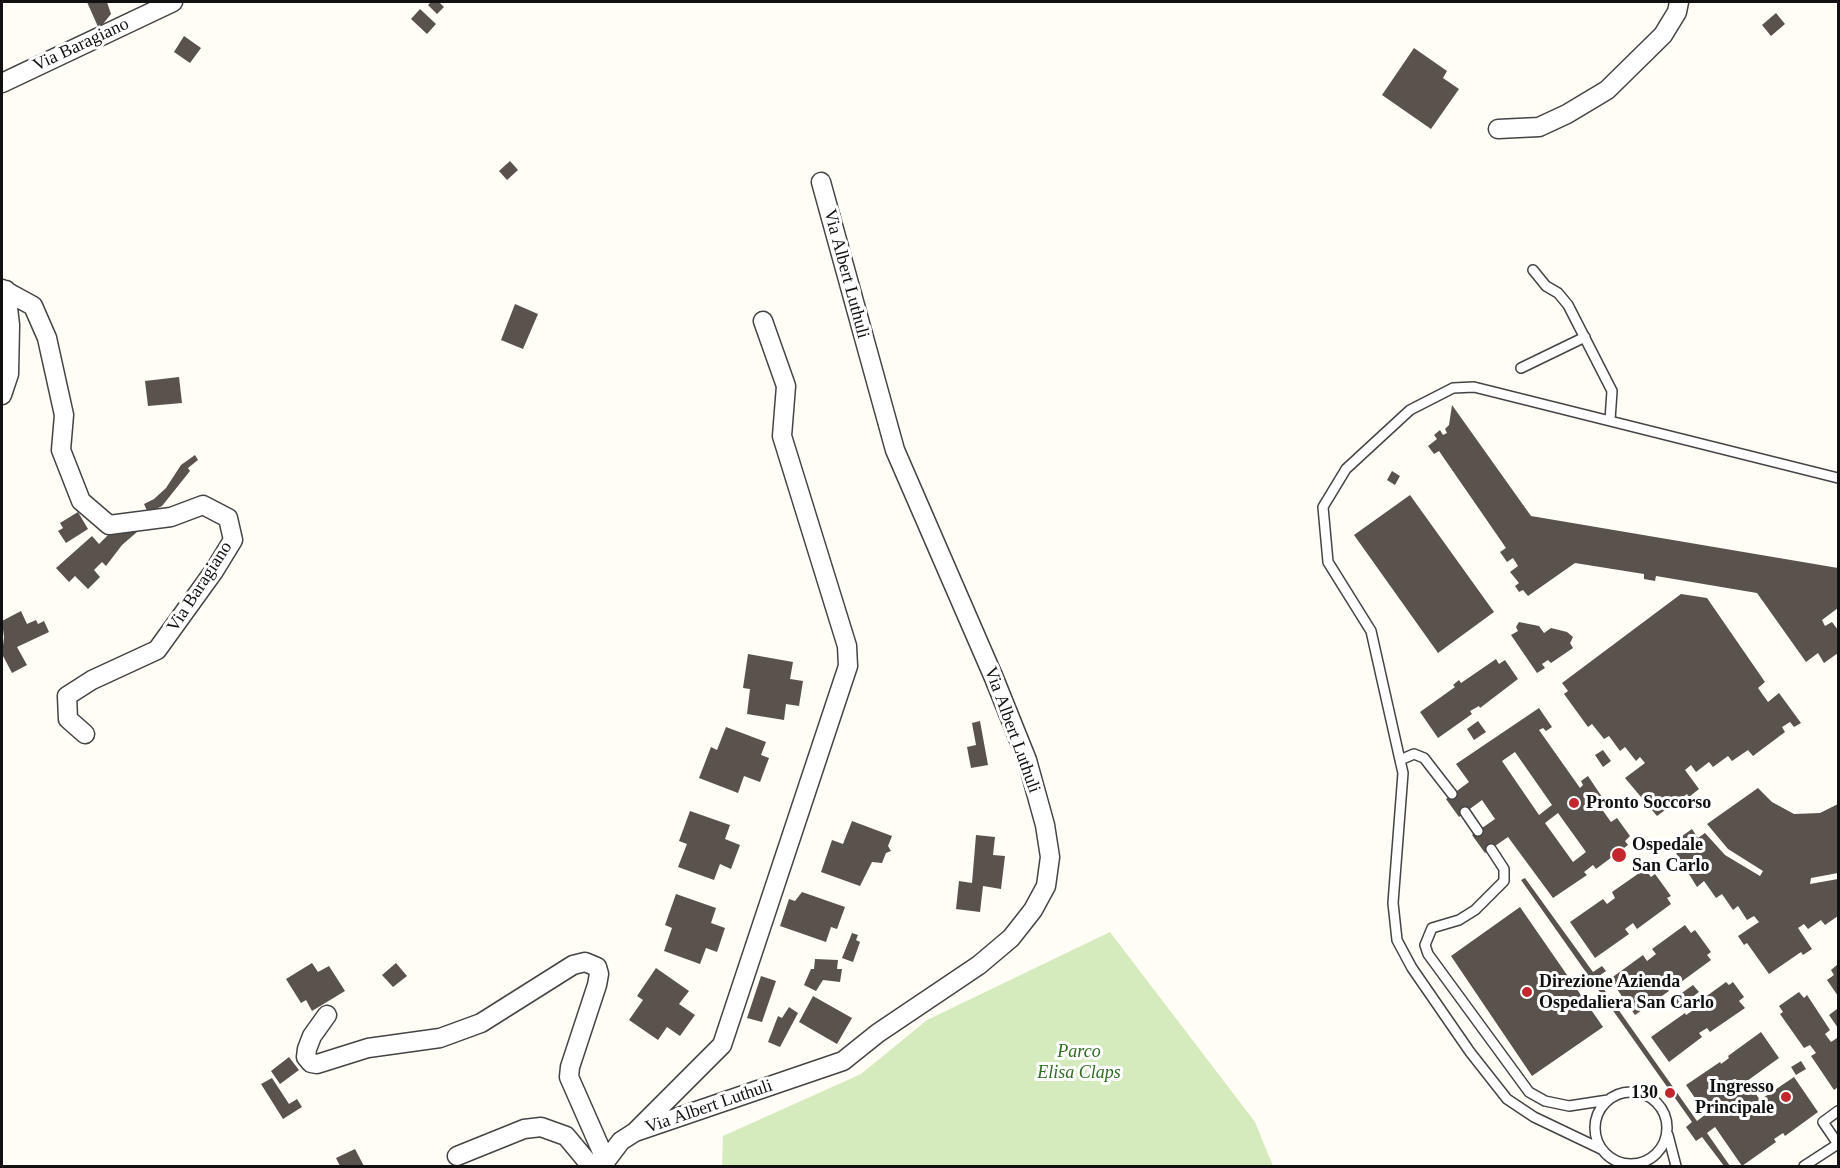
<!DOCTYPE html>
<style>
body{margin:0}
#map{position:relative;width:1840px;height:1168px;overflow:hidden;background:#fffdf5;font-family:Georgia,serif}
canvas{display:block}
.frame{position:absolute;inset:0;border:3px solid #111;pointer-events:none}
</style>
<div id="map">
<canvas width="1840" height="1168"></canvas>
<div class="frame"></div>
</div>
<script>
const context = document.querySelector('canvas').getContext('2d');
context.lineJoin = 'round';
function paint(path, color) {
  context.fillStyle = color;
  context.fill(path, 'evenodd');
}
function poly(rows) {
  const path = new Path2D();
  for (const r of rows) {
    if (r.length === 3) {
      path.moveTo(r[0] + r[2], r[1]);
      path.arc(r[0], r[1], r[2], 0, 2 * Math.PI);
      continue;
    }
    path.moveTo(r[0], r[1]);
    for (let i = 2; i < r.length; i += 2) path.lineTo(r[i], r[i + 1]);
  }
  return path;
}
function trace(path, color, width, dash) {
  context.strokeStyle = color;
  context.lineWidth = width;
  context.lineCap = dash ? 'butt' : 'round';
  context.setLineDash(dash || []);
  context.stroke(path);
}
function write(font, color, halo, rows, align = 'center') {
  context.font = font + ' Georgia,serif';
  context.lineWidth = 6;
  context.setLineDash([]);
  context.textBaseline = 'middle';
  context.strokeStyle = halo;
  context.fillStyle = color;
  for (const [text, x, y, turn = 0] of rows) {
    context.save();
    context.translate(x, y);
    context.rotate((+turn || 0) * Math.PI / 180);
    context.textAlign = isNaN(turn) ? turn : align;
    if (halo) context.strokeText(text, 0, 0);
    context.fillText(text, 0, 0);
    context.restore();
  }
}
paint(poly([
 [1110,932,1255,1122,1273,1166,722,1166,723,1136,861,1074,927,1020]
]), '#d5ebbd');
paint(poly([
 [87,2,107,2,111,14,99,29],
 [431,2,439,2,444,7,437,14,428,5],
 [420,9,436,24,427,34,411,19],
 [1776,13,1785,24,1771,36,1762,25],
 [184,36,201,48,190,63,174,52],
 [1414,48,1447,71,1443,78,1459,89,1431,129,1382,95],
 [510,161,518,170,507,180,499,171],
 [515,304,538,314,523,349,501,340],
 [179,377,182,403,148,406,145,381],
 [1452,405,1531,516,1838,568,1838,608,1822,620,1825,626,1832,622,1838,630,1838,653,1824,663,1818,653,1806,662,1757,593,1656,576,1655,581,1644,579,1644,574,1575,563,1528,596,1523,590,1519,592,1515,586,1519,583,1510,572,1518,566,1513,558,1507,562,1500,552,1506,548,1439,451,1434,454,1428,446,1437,439,1434,435,1440,430,1443,435,1447,433,1445,429,1449,425],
 [195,455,198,460,188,468,190,471,162,506,148,513,144,504,154,499,166,488,181,465],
 [1392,471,1400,476,1395,485,1387,480],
 [1410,495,1494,612,1438,653,1354,535],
 [78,512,88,529,66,543,58,531,63,528,60,523],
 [129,523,137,532,122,545,106,566,102,562,94,570,100,577,88,589,75,576,69,582,56,568,92,536,99,544,110,533],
 [1681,594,1707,598,1765,682,1758,688,1768,702,1779,693,1801,723,1794,727,1790,722,1782,727,1785,732,1753,756,1748,750,1732,761,1728,756,1713,767,1709,762,1696,772,1691,765,1685,770,1699,789,1689,797,1687,794,1657,816,1625,778,1645,763,1640,757,1636,761,1625,747,1620,751,1609,736,1604,739,1592,724,1588,727,1564,694,1568,691,1562,683],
 [21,611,27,624,36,620,38,624,44,621,49,632,17,647,27,665,12,673,2,654,4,637,2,621],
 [1519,622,1539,626,1544,633,1551,628,1567,632,1573,637,1570,643,1573,648,1551,663,1548,660,1542,664,1545,668,1537,673,1511,635,1518,631,1516,627],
 [748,654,793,662,790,679,803,681,799,706,786,704,784,720,747,714,750,689,743,688],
 [1496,659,1499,664,1505,660,1518,679,1480,708,1479,706,1470,711,1472,714,1438,738,1420,712,1455,687,1453,685,1459,680,1461,683],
 [1539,708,1552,727,1546,731,1543,728,1539,730,1580,788,1583,785,1581,781,1588,776,1602,797,1596,801,1611,822,1617,818,1630,836,1625,841,1628,845,1596,869,1593,865,1584,872,1587,875,1553,898,1508,837,1485,853,1472,835,1495,819,1482,800,1459,817,1446,799,1469,782,1456,764],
 [1515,752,1552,805,1539,815,1502,761],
 [1558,813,1586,852,1573,862,1545,823],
 [980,721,988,765,971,768,967,747,976,745,972,723],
 [1478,721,1486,732,1474,740,1467,729],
 [726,727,766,742,761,755,769,758,760,782,744,776,738,793,699,778,711,747,717,750],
 [1603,750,1611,761,1603,767,1595,755],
 [1758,788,1772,802,1794,814,1820,813,1838,804,1838,873,1811,878,1810,884,1838,879,1838,916,1825,925,1821,920,1808,929,1804,924,1798,928,1812,949,1803,955,1801,952,1769,974,1747,943,1744,945,1738,936,1759,922,1754,916,1747,920,1738,906,1733,910,1722,894,1716,898,1704,881,1697,887,1676,853,1681,850,1675,841,1692,829,1698,838,1705,833,1725,855,1760,876,1763,871,1728,849,1707,824],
 [690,811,730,825,725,839,740,845,731,869,720,864,714,880,678,867,687,844,679,841],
 [852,821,892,836,888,846,891,851,886,853,882,863,872,862,860,886,821,872,832,840,843,844],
 [976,835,995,837,993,855,1005,856,1001,889,983,886,980,912,956,909,959,881,972,883],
 [1645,869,1651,877,1655,874,1671,896,1667,898,1671,904,1637,929,1633,923,1625,929,1629,934,1595,958,1570,922,1603,899,1607,904,1615,898,1612,892],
 [1525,878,1593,972,1602,966,1606,971,1596,978,1697,1121,1706,1114,1686,1085,1720,1062,1721,1064,1729,1058,1728,1056,1761,1032,1779,1058,1747,1081,1760,1100,1794,1077,1818,1112,1785,1136,1783,1133,1774,1139,1776,1142,1742,1166,1715,1127,1707,1133,1730,1166,1724,1166,1702,1137,1696,1141,1686,1127,1692,1122,1592,981,1587,985,1583,979,1588,975,1521,880],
 [802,892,845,907,837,929,831,927,826,942,780,926,789,899,795,901],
 [676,894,716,908,711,923,725,928,717,952,706,948,700,964,664,951,672,928,665,925],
 [1520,907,1603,1027,1532,1076,1451,956],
 [1685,925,1691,933,1695,930,1711,952,1707,955,1711,960,1677,985,1673,980,1665,986,1669,991,1635,1015,1610,979,1643,955,1647,961,1656,954,1652,949],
 [852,933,858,935,856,940,860,942,853,962,842,958],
 [815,959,838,960,837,969,842,969,840,982,823,980,816,991,804,985,811,969,814,969],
 [312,963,318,972,329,966,345,991,312,1011,306,1000,301,1003,286,979],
 [396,963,407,976,393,987,382,975],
 [1838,964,1838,996,1827,980,1834,975,1831,970],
 [656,968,689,991,679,1004,695,1015,680,1036,667,1027,658,1040,629,1020,643,1000,637,996],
 [761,976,776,981,762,1022,747,1018],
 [1726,982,1729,985,1733,982,1744,997,1739,1001,1745,1008,1710,1032,1707,1028,1699,1033,1702,1037,1669,1062,1651,1037,1685,1013,1686,1015,1695,1009,1693,1006],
 [1693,985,1699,992,1675,1010,1669,1002],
 [1799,992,1804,998,1807,995,1830,1030,1825,1034,1831,1042,1837,1038,1838,1041,1838,1087,1834,1090,1811,1056,1816,1053,1810,1045,1804,1048,1780,1014,1783,1012,1779,1006],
 [813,996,852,1018,837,1044,799,1022],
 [789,1007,798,1013,780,1047,768,1042,778,1016,782,1018],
 [1837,1009,1838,1010,1838,1028,1829,1015],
 [289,1057,299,1070,280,1084,271,1071],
 [1801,1061,1806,1069,1796,1075,1791,1067],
 [272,1078,289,1104,297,1099,302,1107,283,1119,261,1084],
 [355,1149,364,1166,340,1166,336,1158]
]), '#5a524d');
const lane = poly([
 [1533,270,1546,286,1558,293,1568,305,1612,391,1610,420],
 [1521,368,1585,337],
 [1400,760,1414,754,1424,758,1452,794],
 [1465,812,1478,831],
 [1491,849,1504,869,1504,881,1475,910,1459,920,1432,928,1425,945,1428,954,1529,1092,1545,1101,1569,1106,1608,1100],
 [1631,1128,36],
 [1668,1135,1676,1166],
 [1838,1144,1823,1122,1838,1111],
 [1601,1149,1534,1117,1507,1099,1470,1052,1412,968,1397,940,1393,903,1403,773,1400,760,1371,631,1328,562,1323,507,1346,469,1410,410,1453,388,1474,387,1838,478],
 [1804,1166,1838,1144]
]);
const street = poly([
 [2,83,173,2],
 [1498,129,1539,127,1567,114,1607,90,1663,35,1677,12,1679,2],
 [2,289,33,306,47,338,64,415,61,450,81,501,109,525,171,517,203,505,228,518,233,540,214,571,157,650,92,680,67,696,68,719,85,734],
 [2,395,9,374,10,325,6,290],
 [327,1015,312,1036,307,1049,306,1057,311,1063,317,1064,368,1048,440,1038,481,1023,573,965,585,962,597,967,599,974,597,985,570,1067,569,1077,606,1161],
 [635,1132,843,1061,878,1033,979,965,1011,938,1033,910,1046,886,1050,857,1045,825,1027,760,994,678,895,450,821,182],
 [457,1156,524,1129,541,1127,566,1136,591,1166],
 [602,1166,621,1141,635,1132,722,1045,848,666,847,646,782,436,786,386,763,321]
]);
trace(lane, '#444', 12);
trace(street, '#444', 21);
trace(lane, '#fff', 9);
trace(street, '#fff', 18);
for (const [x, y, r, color] of [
 [1574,803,6,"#c4262e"],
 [1619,855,8,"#c4262e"],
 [1527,992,6,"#c4262e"],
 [1670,1093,6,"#c4262e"],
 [1786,1097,6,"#c4262e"]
]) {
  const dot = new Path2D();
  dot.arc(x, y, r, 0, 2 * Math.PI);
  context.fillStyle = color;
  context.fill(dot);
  trace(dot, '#fff', 2);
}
write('18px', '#111', '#fff', [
 ["Via Baragiano",81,45,-25],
 ["Via Albert Luthuli",846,274,75],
 ["Via Baragiano",200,587,-57],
 ["Via Albert Luthuli",1012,730,70],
 ["Via Albert Luthuli",709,1107,-19]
]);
write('bold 18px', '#111', '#fff', [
 ["Pronto Soccorso",1586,803],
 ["Ospedale",1632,845],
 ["San Carlo",1632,866],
 ["Direzione Azienda",1539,982],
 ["Ospedaliera San Carlo",1539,1003],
 ["Ingresso",1774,1087,"right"],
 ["Principale",1774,1108,"right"],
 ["130",1658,1093,"right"]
], 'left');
write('italic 18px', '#2f6b1f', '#fff', [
 ["Parco",1079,1052],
 ["Elisa Claps",1079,1073]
]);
</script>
